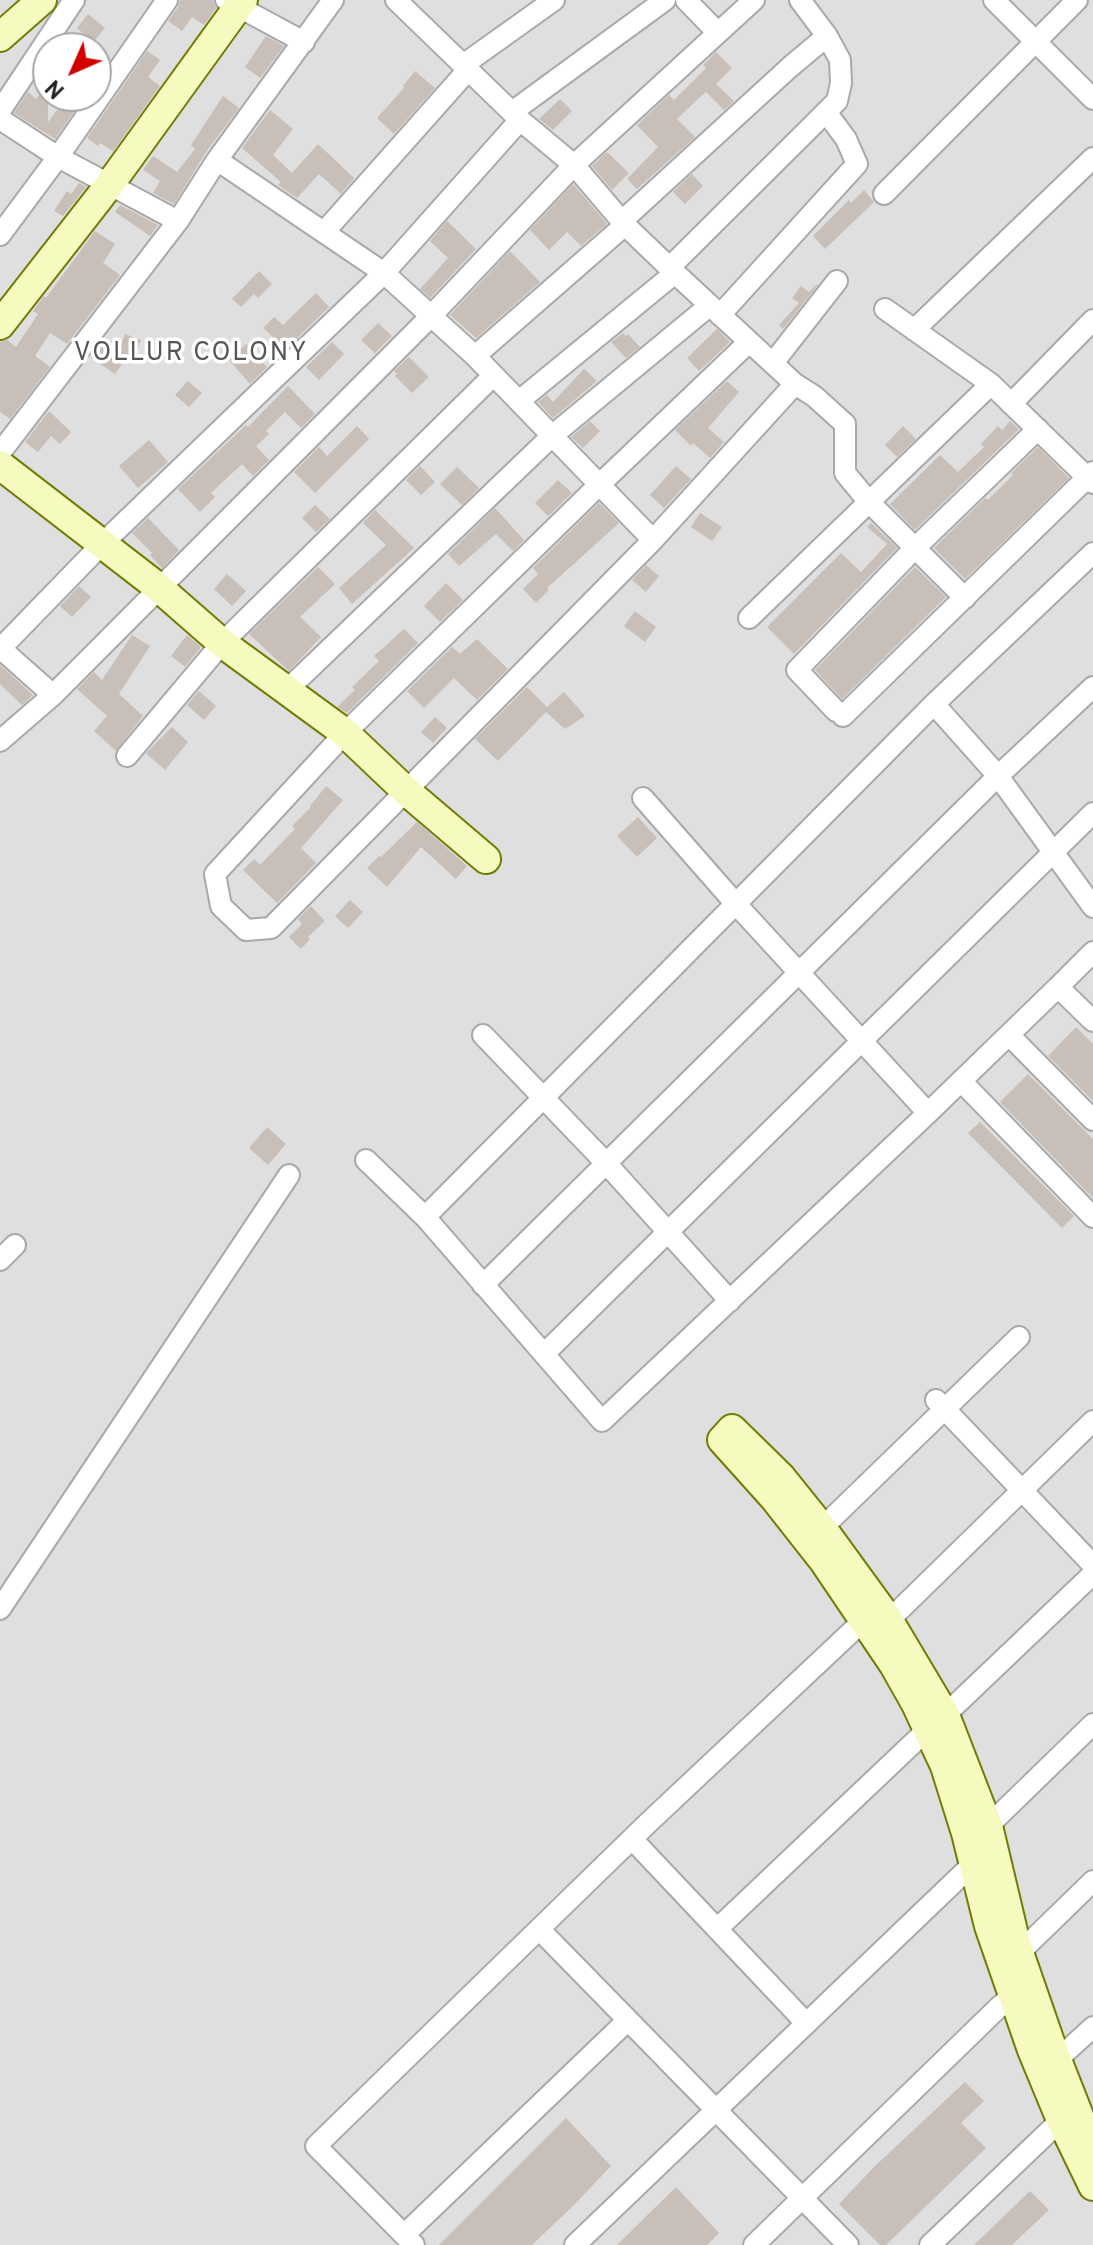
<!DOCTYPE html>
<style>
body{margin:0}
#map{position:relative;width:1093px;height:2245px;overflow:hidden;background:#f2efe9;font-family:Overpass,sans-serif}
canvas{display:block}
.north{position:absolute;left:32px;top:32px;width:80px;height:80px;box-sizing:border-box;background:#fff;border:2px solid #a7a7a7;border-radius:50%;rotate:225deg;font-size:22px;font-weight:700;line-height:32px;text-align:center;color:#222}
.north::after{content:'';display:block;margin:auto;width:28px;height:36px;background:#d40000;clip-path:polygon(50% 0,100% 100%,50% 72%,0 100%)}
</style>
<div id="map">
<canvas width="1093" height="2245"></canvas>
<div class="north">N</div>
</div>
<script>
const context = document.querySelector('canvas').getContext('2d');
context.lineJoin = 'round';
function paint(path, color) {
  context.fillStyle = color;
  context.fill(path, 'evenodd');
}
function poly(rows) {
  const path = new Path2D();
  for (const r of rows) {
    path.moveTo(r[0], r[1]);
    for (let i = 2; i < r.length; i += 2) path.lineTo(r[i], r[i + 1]);
  }
  return path;
}
function trace(path, color, width, dash) {
  context.strokeStyle = color;
  context.lineWidth = width;
  context.lineCap = dash ? 'butt' : 'round';
  context.setLineDash(dash || []);
  context.stroke(path);
}
function write(font, color, halo, rows, align = 'center') {
  context.font = font + ' Overpass,sans-serif';
  context.lineWidth = 7;
  context.setLineDash([]);
  context.textBaseline = 'middle';
  context.strokeStyle = halo;
  context.fillStyle = color;
  for (const [text, x, y, turn = 0] of rows) {
    context.save();
    context.translate(x, y);
    context.rotate((+turn || 0) * Math.PI / 180);
    context.textAlign = isNaN(turn) ? turn : align;
    if (halo) context.strokeText(text, 0, 0);
    context.fillText(text, 0, 0);
    context.restore();
  }
}
paint(poly([
 [0,0,1093,0,1093,2245,0,2245],
 [48,48,96,48,96,96,48,96]
]), '#e0dfdf');
paint(poly([
 [180,0,213,0,216,8,204,25,192,17,182,31,168,21,178,7],
 [88,14,105,28,93,42,77,28],
 [266,36,284,46,260,78,245,67],
 [147,51,160,60,148,77,160,86,113,151,100,143,98,146,87,138],
 [716,52,732,68,716,84,734,101,724,110,706,92,699,98,677,119,695,137,637,189,627,179,658,147,637,125,669,95,674,100,706,68,703,65],
 [415,71,435,88,394,134,377,118,404,88,403,86],
 [48,83,48,122,68,96,85,96,55,139,14,113,28,92,36,99],
 [223,96,239,108,206,152,174,204,153,193,160,181,143,170,153,156,177,172,195,149,191,145],
 [560,99,572,111,553,130,539,119],
 [270,110,293,129,273,155,292,173,318,144,354,178,341,194,319,174,297,198,278,185,281,182,242,148],
 [607,152,629,173,612,190,592,166],
 [692,174,703,186,685,204,673,192],
 [79,183,86,187,63,216,54,211,67,191,71,194],
 [573,184,607,224,581,246,567,232,549,250,530,230],
 [864,190,874,202,825,249,813,236,849,200,851,203],
 [120,205,158,225,150,236,115,212],
 [447,221,476,249,430,298,420,289,448,258,430,241],
 [95,231,115,244,103,263,120,275,67,344,50,333,35,356,50,367,10,419,0,412,0,342,7,340,16,347,38,314,33,311,44,296,46,298],
 [510,251,540,282,476,338,450,315],
 [259,271,272,284,258,298,254,294,241,307,232,299],
 [817,284,818,285,783,329,779,325,799,303,792,298,801,286,809,292],
 [316,293,329,307,286,349,263,328,274,317,283,325],
 [378,323,392,336,375,353,361,340],
 [717,329,730,342,699,371,687,358],
 [623,333,626,336,628,334,640,347,626,358,611,342],
 [125,334,141,340,133,359,118,353],
 [332,342,344,354,319,380,306,367],
 [246,344,267,367,250,384,229,360],
 [99,345,124,361,115,374,90,357],
 [409,357,429,377,412,393,395,376,397,374,394,371],
 [584,369,597,381,553,418,538,402,547,395,553,402],
 [188,381,202,393,189,407,175,395],
 [727,381,739,392,708,428,724,442,710,458,693,443,691,446,675,430],
 [288,386,315,414,301,428,285,412,266,431,269,434,256,446,269,460,253,476,242,464,211,493,215,497,200,512,178,489,246,425,248,427],
 [49,411,71,432,60,444,51,436,38,452,25,442],
 [590,421,600,431,583,448,571,437],
 [1010,421,1019,429,915,530,890,504,940,455,958,472,984,447,981,444,998,426,1002,430],
 [357,426,369,439,315,493,294,472,319,447,327,456],
 [903,426,916,439,897,457,885,445],
 [149,440,168,462,138,488,119,466],
 [1038,447,1069,478,965,579,934,548,985,498,988,500,1013,475,1011,473],
 [420,466,435,482,421,495,406,480],
 [676,466,691,479,664,508,650,495],
 [457,467,479,488,462,505,440,484],
 [558,480,572,493,548,516,535,503],
 [599,503,619,523,547,588,549,590,536,603,523,589,538,574,533,568],
 [315,505,330,519,316,532,302,518],
 [495,508,524,540,513,551,496,534,459,566,448,554],
 [375,510,414,548,352,604,339,588,386,545,363,523],
 [700,513,722,527,712,541,691,527],
 [148,518,179,550,162,568,150,555,152,553,132,533],
 [871,523,897,548,794,654,767,627,841,553,861,572,887,544,867,527],
 [646,565,659,576,646,592,632,580],
 [318,567,335,584,300,617,321,637,289,671,249,634],
 [915,567,946,597,842,699,815,670],
 [227,574,246,591,232,606,214,589],
 [446,583,463,600,440,622,424,606],
 [79,586,91,597,72,617,60,606],
 [635,611,656,627,645,642,624,626],
 [404,629,418,643,347,713,339,708,338,706,355,690,352,687,379,661,374,656],
 [132,635,150,646,119,694,143,716,116,751,94,731,107,716,77,689,94,672,102,680],
 [187,635,201,647,185,667,171,656],
 [477,639,508,669,477,700,454,678,424,708,407,691,452,647,460,654],
 [0,665,33,695,22,705,0,684],
 [527,687,547,707,564,692,585,716,565,729,546,712,498,761,475,739],
 [199,691,216,706,204,720,187,705],
 [435,717,447,728,433,743,421,732],
 [172,727,188,742,165,770,146,753],
 [326,786,343,800,301,848,316,863,277,903,243,870,254,859,260,865,295,829,292,826,311,807,310,806],
 [638,817,657,838,637,857,617,836],
 [417,822,467,866,456,879,421,847,387,887,367,868,379,856,381,857],
 [350,900,363,912,348,928,335,916],
 [311,906,325,921,308,937,310,939,301,949,289,937,302,924,298,919],
 [1076,1027,1093,1044,1093,1101,1048,1056],
 [1028,1074,1093,1139,1093,1198,1000,1102],
 [980,1122,1074,1216,1062,1228,968,1133],
 [267,1127,286,1144,268,1165,249,1148],
 [965,2082,984,2101,961,2123,986,2148,886,2245,880,2245,839,2204,875,2166],
 [566,2118,611,2166,574,2205,532,2245,439,2245],
 [676,2187,719,2233,707,2245,617,2245],
 [1030,2191,1049,2210,1033,2225,1012,2245,974,2245]
]), '#c7bfb8');
const street = poly([
 [226,0,304,42],
 [396,0,520,120,574,165,625,225,675,273,795,384,814,396,845,424,845,473,869,502,965,598],
 [686,0,718,33],
 [994,0,1093,99],
 [463,65,554,0],
 [0,111,74,0],
 [512,112,665,0],
 [0,119,58,157,178,221],
 [520,120,384,273,475,356,653,540],
 [884,194,1077,0],
 [622,221,790,67,827,36],
 [325,231,468,70],
 [0,235,58,157,167,0],
 [669,268,837,101,841,83,840,60,827,36,800,0],
 [885,309,991,384,1093,483],
 [720,315,857,164,846,139,826,112],
 [914,330,1093,158],
 [749,342,599,485,345,733,215,874,221,906,246,930,271,928,653,540,795,384],
 [475,356,625,225],
 [773,363,837,281],
 [519,401,675,273],
 [1011,404,1093,320],
 [0,453,178,221,217,160,333,0],
 [749,618,991,384],
 [0,648,53,695],
 [0,649,101,545,384,273,217,160],
 [287,690,553,435,709,306],
 [934,704,998,776,1093,907],
 [836,711,797,670,915,548,1038,429],
 [843,716,1093,472],
 [0,741,53,695,431,316,574,165,754,0],
 [127,756,222,643,493,376],
 [643,798,735,903,928,1113],
 [1093,952,1058,987,1093,1021],
 [483,1035,606,1163,730,1301],
 [1009,1035,1093,1120],
 [962,1082,1093,1217],
 [366,1160,425,1217,602,1421,928,1113,1058,987],
 [425,1217,934,704,1093,553],
 [0,1260,15,1245],
 [483,1285,998,776,1093,687],
 [544,1354,1093,813],
 [936,1400,1093,1565],
 [822,1528,1019,1337],
 [0,1609,289,1175],
 [880,1629,1093,1421],
 [945,1715,1093,1574],
 [978,1829,988,1826,1093,1724],
 [632,1839,806,2023],
 [539,1929,848,2245],
 [717,1929,928,1729],
 [1019,1953,1093,1881],
 [1057,2060,1093,2027],
 [404,2235,628,2020],
 [414,2245,316,2146,648,1823,864,1620],
 [575,2245,974,1863],
 [754,2245,999,2007,1011,1997,1025,1994],
 [930,2245,1061,2120]
]);
const secondary = poly([
 [0,37,42,0],
 [0,325,110,184,243,0],
 [0,465,158,587,222,643,345,733,405,790,486,859],
 [1093,2144,1081,2121,1050,2042,1016,1944,988,1826,945,1715,886,1616,822,1528,781,1477,732,1429,722,1440,775,1499,823,1560,894,1665,916,1704,945,1766,966,1833,989,1926,1032,2050,1061,2120,1093,2186]
]);
trace(street, '#a9a9a9', 24);
trace(secondary, '#707d05', 32);
trace(street, '#fff', 20);
trace(secondary, '#f7fabf', 28);
context.letterSpacing = '2px';
write('26px', '#555', '#fff', [
 ["VOLLUR COLONY",191,355]
]);
context.letterSpacing = '0px';
</script>
